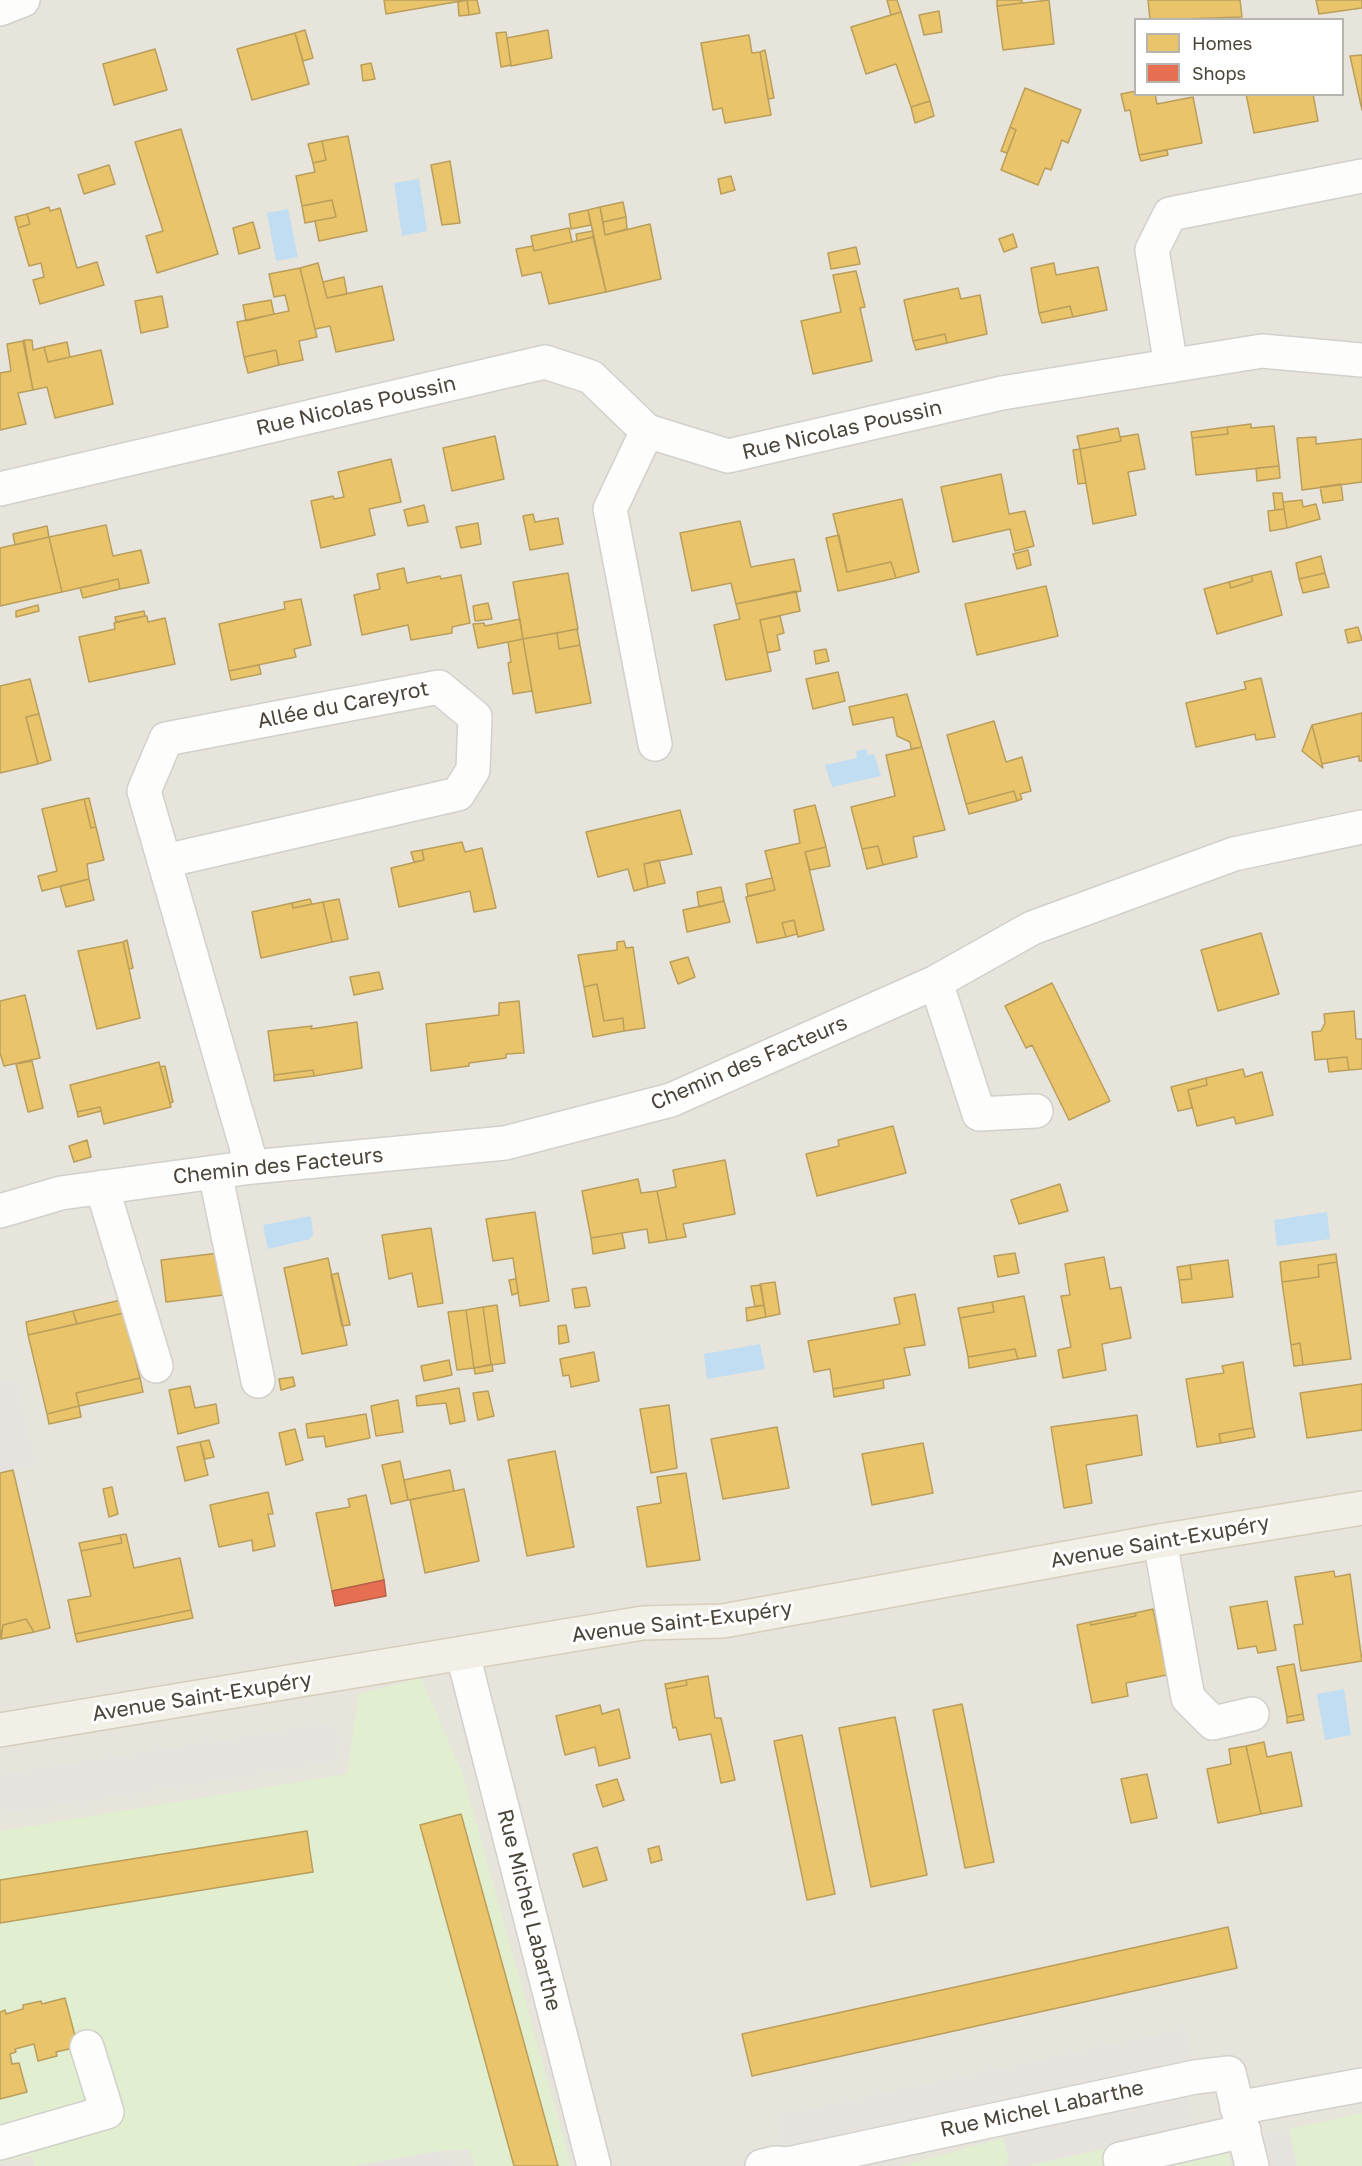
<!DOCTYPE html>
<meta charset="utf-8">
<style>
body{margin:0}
#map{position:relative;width:1362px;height:2166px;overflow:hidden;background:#f4f2ee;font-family:"Golos Text",sans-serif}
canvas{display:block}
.legend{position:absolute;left:1134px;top:18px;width:210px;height:78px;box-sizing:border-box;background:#fff;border:2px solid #b7b4b0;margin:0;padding:8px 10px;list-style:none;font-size:18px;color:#4b4439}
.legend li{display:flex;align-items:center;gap:12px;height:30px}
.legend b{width:30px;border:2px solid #b7b4b0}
</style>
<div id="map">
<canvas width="1362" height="2166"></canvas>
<ul class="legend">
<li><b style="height:16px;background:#e9c46a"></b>Homes</li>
<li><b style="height:16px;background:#e76f51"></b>Shops</li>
</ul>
</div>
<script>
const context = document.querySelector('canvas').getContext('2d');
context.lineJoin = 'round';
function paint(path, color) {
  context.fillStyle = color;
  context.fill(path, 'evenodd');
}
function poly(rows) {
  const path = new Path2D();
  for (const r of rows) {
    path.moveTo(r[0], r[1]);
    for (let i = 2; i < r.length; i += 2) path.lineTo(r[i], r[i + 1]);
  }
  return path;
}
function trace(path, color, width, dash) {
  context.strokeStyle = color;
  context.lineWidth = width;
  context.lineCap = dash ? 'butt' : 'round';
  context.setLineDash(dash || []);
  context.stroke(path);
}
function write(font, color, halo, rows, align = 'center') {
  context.font = font + ' "Golos Text",sans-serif';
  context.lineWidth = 6;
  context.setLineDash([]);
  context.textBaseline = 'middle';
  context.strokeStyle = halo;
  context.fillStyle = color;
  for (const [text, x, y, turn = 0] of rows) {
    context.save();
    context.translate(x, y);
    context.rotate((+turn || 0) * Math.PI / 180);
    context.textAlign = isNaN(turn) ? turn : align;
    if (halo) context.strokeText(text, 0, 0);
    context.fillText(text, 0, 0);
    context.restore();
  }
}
paint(poly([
 [0,0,1362,0,1362,2166,0,2166],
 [1136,20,1342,20,1342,94,1136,94]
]), '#e7e4dc');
paint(poly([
 [421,1678,463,1775,571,2166,475,2166,469,2149,440,2151,353,2166,35,2166,32,2156,0,2162,0,1831,347,1774,359,1694],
 [1362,2113,1362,2166,1297,2166,1289,2129],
 [1004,2138,1009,2163,1002,2166,900,2166],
 [1105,2148,1109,2166,1028,2166],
 [1228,2153,1231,2166,1173,2166]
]), '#e1eecf');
paint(poly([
 [16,1378,35,1465,0,1473,0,1381],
 [334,1723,340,1761,0,1814,0,1775],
 [1185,2029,1195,2077,1183,2080,1194,2128,1027,2166,1010,2166,999,2119,788,2164,777,2116],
 [1289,2129,1297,2166,1252,2166,1246,2138],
 [440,2151,452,2166,353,2166]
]), '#e6e3df');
paint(poly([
 [419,179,427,231,402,236,394,183],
 [288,209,298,257,276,261,267,213],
 [866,749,868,755,874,754,881,776,832,787,825,765,857,758,856,751],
 [1327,1212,1330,1239,1277,1246,1274,1220],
 [311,1216,313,1234,310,1239,268,1249,263,1225],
 [760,1344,765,1369,707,1379,704,1354],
 [1344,1689,1351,1735,1325,1740,1317,1694]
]), '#c0ddf1');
const homes = poly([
 [384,0,477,0,480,13,469,15,467,0,386,14,384,0],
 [467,0,469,15,459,16,458,2,467,0],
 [887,0,897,0,901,12,891,15,887,0],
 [997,0,1022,0,1022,3,997,6,997,0],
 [1049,0,1054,44,1003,50,997,6,1049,0],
 [1148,0,1240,0,1242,17,1150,20,1148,0],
 [1316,0,1362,0,1362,8,1319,14,1316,0],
 [939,11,942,32,924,35,919,15,939,11],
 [901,12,930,101,911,107,896,64,866,74,851,27,901,12],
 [305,30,313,58,303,61,295,33,305,30],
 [548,30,552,58,511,66,507,38,548,30],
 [506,32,511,65,501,67,496,33,506,32],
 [295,33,309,84,252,100,237,49,295,33],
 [749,35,752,53,760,52,771,115,725,123,722,108,713,110,701,43,749,35],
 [155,49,167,90,114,105,103,64,155,49],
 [765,50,774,98,768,99,760,52,765,50],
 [1362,55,1362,110,1350,56,1362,55],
 [371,63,375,79,363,81,361,65,371,63],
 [1025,88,1081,110,1068,143,1062,140,1051,170,1045,168,1038,185,1001,170,1016,130,1010,127,1025,88],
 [1136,91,1136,94,1155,94,1157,104,1193,97,1202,143,1139,155,1130,110,1125,111,1121,94,1136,91],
 [1246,94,1313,94,1318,121,1254,133,1246,94],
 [930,101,934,116,915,123,911,107,930,101],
 [1010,127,1016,130,1007,153,1001,151,1010,127],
 [181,129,218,254,157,273,146,236,163,231,135,142,181,129],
 [348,136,367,231,319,241,315,221,336,217,332,200,302,206,296,176,315,172,313,163,326,160,322,141,348,136],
 [322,141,326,160,313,163,308,144,322,141],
 [1167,150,1168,155,1141,161,1139,155,1167,150],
 [450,161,460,223,442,225,431,165,450,161],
 [109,165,115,184,84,194,78,175,109,165],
 [731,176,735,190,721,194,718,179,731,176],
 [332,200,336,217,305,223,302,206,332,200],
 [623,202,626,217,603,222,600,207,623,202],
 [49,207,50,211,60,208,77,268,97,262,104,285,40,304,33,280,44,277,41,263,29,266,18,228,30,224,27,214,49,207],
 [600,207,605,235,650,224,661,279,606,292,588,210,600,207],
 [588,210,591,225,571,229,569,214,588,210],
 [27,214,30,224,18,228,15,217,27,214],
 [626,217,627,229,605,235,603,222,626,217],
 [253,222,260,248,239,254,233,228,253,222],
 [569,228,572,242,534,251,531,236,569,228],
 [593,231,593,237,577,241,576,234,593,231],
 [1013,234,1017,247,1004,252,999,239,1013,234],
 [593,237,606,292,549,304,541,272,522,276,516,249,533,246,534,251,593,237],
 [856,247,860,264,831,269,828,253,856,247],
 [318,263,327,298,382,286,394,340,336,352,330,326,315,329,300,268,318,263],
 [1054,263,1056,275,1098,267,1107,310,1073,317,1070,306,1039,313,1031,268,1054,263],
 [300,268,317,337,299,341,303,360,279,365,276,350,244,357,237,322,289,311,285,295,274,297,269,274,300,268],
 [856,271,865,307,860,308,872,361,813,374,801,321,841,312,833,275,856,271],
 [344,277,347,294,327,298,323,282,344,277],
 [958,288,961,299,980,295,987,334,947,343,945,334,913,341,904,300,958,288],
 [162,296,168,327,141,333,135,301,162,296],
 [271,300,274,314,246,321,243,305,271,300],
 [1070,306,1073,317,1042,323,1039,313,1070,306],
 [945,334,947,343,916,350,913,341,945,334],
 [24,340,32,340,33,350,44,347,48,362,101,350,113,404,55,418,47,387,33,390,24,340],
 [23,341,33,390,18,393,26,424,0,430,0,373,11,371,7,344,23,341],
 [67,342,70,357,48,362,44,347,67,342],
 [276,350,279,365,248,373,244,357,276,350],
 [1251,424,1251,428,1274,426,1279,466,1196,475,1192,438,1228,434,1227,427,1251,424],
 [1227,427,1228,434,1192,438,1191,432,1227,427],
 [1118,428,1121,441,1080,449,1077,436,1118,428],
 [1138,434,1145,469,1128,472,1136,515,1093,524,1080,449,1121,441,1120,437,1138,434],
 [495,436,504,479,452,491,443,448,495,436],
 [1316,437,1316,444,1362,439,1362,482,1302,490,1297,438,1316,437],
 [1080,449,1086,483,1078,484,1073,450,1080,449],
 [391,459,401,502,369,509,375,535,321,548,311,501,333,496,334,499,344,497,338,472,391,459],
 [1279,466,1280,478,1257,481,1256,468,1279,466],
 [1001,474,1009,514,1025,511,1034,546,1015,551,1010,529,953,542,941,487,1001,474],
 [1341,484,1343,500,1323,503,1320,487,1341,484],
 [1273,493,1282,493,1284,509,1275,510,1273,493],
 [902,499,919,572,896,578,891,562,847,572,833,514,902,499],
 [1302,500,1303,507,1316,504,1320,519,1287,528,1283,502,1302,500],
 [424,505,428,522,408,526,404,510,424,505],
 [1284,509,1287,528,1270,531,1268,511,1284,509],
 [533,514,535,522,558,518,563,544,530,550,523,516,533,514],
 [740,521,751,567,794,559,801,591,736,604,731,583,692,591,680,533,740,521],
 [478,523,481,544,461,548,456,527,478,523],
 [106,525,113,556,141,550,149,583,120,589,118,579,62,592,49,537,106,525],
 [47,526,49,537,15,545,13,534,47,526],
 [839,535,847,572,891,562,896,578,838,591,826,538,839,535],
 [49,537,62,592,0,606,0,548,49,537],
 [1028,550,1031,565,1017,569,1013,554,1028,550],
 [1321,556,1325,573,1299,579,1296,563,1321,556],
 [404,568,407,583,440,576,441,579,461,575,470,623,452,627,452,633,411,640,408,625,362,635,354,595,380,589,377,574,404,568],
 [1271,571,1282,615,1217,634,1204,589,1229,582,1231,588,1253,581,1251,576,1271,571],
 [568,573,578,629,523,639,513,582,568,573],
 [1325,573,1329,587,1303,593,1299,579,1325,573],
 [1251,576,1253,581,1231,588,1229,582,1251,576],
 [118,579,120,589,83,598,80,588,118,579],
 [1046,586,1058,636,977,655,965,604,1046,586],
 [796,591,800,611,760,620,771,671,726,680,714,625,740,619,736,604,796,591],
 [301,599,311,645,294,649,296,657,229,671,219,624,285,609,284,602,301,599],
 [488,603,492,619,475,621,473,606,488,603],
 [38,605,39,611,16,617,16,611,38,605],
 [144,611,145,616,116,622,115,617,144,611],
 [145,616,147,616,148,622,165,618,175,664,89,682,79,637,115,629,114,623,145,616],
 [780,616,784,633,777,635,780,650,767,653,760,620,780,616],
 [520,619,523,639,478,648,473,624,484,623,485,626,520,619],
 [1358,627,1362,640,1348,643,1345,630,1358,627],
 [577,629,580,645,559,649,557,633,577,629],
 [557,633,559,649,580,645,591,703,536,713,523,639,557,633],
 [523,639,532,691,513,694,508,663,511,662,508,642,523,639],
 [826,649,829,661,816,664,814,651,826,649],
 [259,665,261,674,231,680,229,671,259,665],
 [838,672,845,701,813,709,806,679,838,672],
 [1261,678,1275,737,1256,740,1255,734,1196,747,1186,703,1246,689,1244,682,1261,678],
 [30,679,39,714,26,717,38,764,0,773,0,686,30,679],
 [907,694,922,747,911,749,910,742,897,736,893,717,853,725,849,707,907,694],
 [1362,713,1362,761,1359,761,1359,756,1322,764,1312,725,1362,713],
 [39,714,51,760,38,764,26,717,39,714],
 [994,721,1006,762,1022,757,1031,791,1020,794,1022,799,1017,801,1014,791,966,804,947,735,994,721],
 [1312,725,1322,764,1323,768,1302,751,1312,725],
 [922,747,945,830,913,837,917,857,883,865,878,846,862,849,851,807,895,796,886,755,922,747],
 [1014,791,1017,801,969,814,966,804,1014,791],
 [89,798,96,827,91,828,84,799,89,798],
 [84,799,91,828,96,827,104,860,87,864,89,879,42,891,38,876,57,871,42,809,84,799],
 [815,805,826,847,805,852,824,930,798,937,794,920,782,923,786,937,757,943,746,897,775,890,765,851,800,843,794,810,815,805],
 [680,810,692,854,644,864,648,887,634,891,628,869,598,877,586,832,680,810],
 [462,842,465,852,482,848,496,908,474,912,470,891,399,907,391,868,424,860,422,850,462,842],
 [878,846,883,865,867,869,862,849,878,846],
 [826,847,830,866,810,870,805,852,826,847],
 [422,850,424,860,414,862,411,852,422,850],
 [659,860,665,883,648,887,644,864,659,860],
 [772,878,775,890,748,896,746,884,772,878],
 [89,879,94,900,66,907,60,886,89,879],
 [721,887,724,901,699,907,697,892,721,887],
 [310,899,312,904,293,908,292,903,310,899],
 [339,899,348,939,332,942,323,902,339,899],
 [724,901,730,922,687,932,683,910,724,901],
 [323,902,332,942,261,958,252,912,292,903,293,908,323,902],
 [794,920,797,934,786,937,782,923,794,920],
 [1261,933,1279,994,1218,1011,1201,950,1261,933],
 [127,940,133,968,129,969,123,942,127,940],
 [624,941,626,948,633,947,645,1028,624,1031,623,1018,604,1021,597,984,584,987,578,955,617,950,617,942,624,941],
 [123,942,140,1018,97,1029,78,951,123,942],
 [688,957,695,977,678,984,670,962,688,957],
 [379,972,383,989,354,995,350,977,379,972],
 [1052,983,1110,1101,1069,1120,1032,1045,1026,1048,1005,1006,1052,983],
 [597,984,604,1021,623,1018,624,1031,593,1037,584,987,597,984],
 [25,995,40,1058,4,1066,0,1053,0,1001,25,995],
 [519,1001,524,1053,506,1054,506,1058,469,1063,469,1066,431,1071,426,1024,499,1015,499,1003,519,1001],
 [1354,1011,1356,1039,1362,1039,1362,1069,1349,1070,1347,1057,1315,1060,1312,1032,1321,1031,1325,1023,1324,1014,1354,1011],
 [357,1022,362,1068,314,1076,313,1070,274,1075,268,1031,312,1026,311,1029,357,1022],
 [1347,1057,1349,1070,1329,1072,1327,1059,1347,1057],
 [32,1061,43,1108,28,1112,16,1064,32,1061],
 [159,1062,171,1107,104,1124,100,1107,77,1112,70,1085,159,1062],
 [165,1066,173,1102,170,1103,160,1067,165,1066],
 [1243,1069,1245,1077,1262,1072,1273,1115,1236,1124,1234,1117,1197,1126,1188,1090,1207,1085,1206,1078,1243,1069],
 [313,1070,314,1076,274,1081,274,1075,313,1070],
 [1206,1078,1207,1085,1188,1090,1192,1108,1178,1111,1171,1087,1206,1078],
 [100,1107,101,1111,78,1117,77,1112,100,1107],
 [893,1126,906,1173,817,1196,806,1154,839,1146,838,1140,893,1126],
 [87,1140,91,1157,74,1162,69,1146,87,1140],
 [725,1160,735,1214,683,1224,686,1237,667,1240,657,1191,676,1187,673,1170,725,1160],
 [638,1179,641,1193,657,1191,667,1240,649,1243,647,1229,591,1238,582,1191,638,1179],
 [1060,1184,1068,1211,1019,1224,1011,1200,1060,1184],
 [535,1212,549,1301,520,1306,513,1258,493,1261,486,1219,535,1212],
 [431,1228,443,1303,418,1307,412,1273,389,1279,382,1235,431,1228],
 [622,1233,625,1248,593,1254,591,1238,622,1233],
 [219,1253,224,1295,166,1302,161,1260,219,1253],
 [1015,1253,1019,1273,998,1277,994,1256,1015,1253],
 [1336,1254,1337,1262,1318,1265,1319,1277,1282,1282,1280,1262,1336,1254],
 [1104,1257,1110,1289,1121,1287,1131,1338,1102,1344,1106,1370,1063,1378,1058,1350,1071,1347,1061,1296,1070,1295,1065,1264,1104,1257],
 [328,1258,347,1345,302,1354,284,1268,328,1258],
 [1228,1260,1233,1297,1182,1303,1179,1280,1192,1279,1190,1265,1228,1260],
 [1337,1262,1351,1359,1303,1365,1300,1343,1291,1345,1282,1282,1319,1277,1318,1265,1337,1262],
 [1190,1265,1192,1279,1179,1280,1177,1267,1190,1265],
 [338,1273,350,1325,342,1326,331,1275,338,1273],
 [516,1279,518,1293,512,1295,509,1280,516,1279],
 [775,1282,780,1314,766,1317,760,1284,775,1282],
 [761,1285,764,1305,755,1307,751,1286,761,1285],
 [586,1287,590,1306,575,1308,572,1289,586,1287],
 [915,1294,925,1345,904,1348,910,1375,833,1389,830,1369,814,1372,808,1341,900,1324,894,1298,915,1294],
 [1024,1296,1036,1356,1018,1359,1015,1349,968,1357,960,1318,994,1312,992,1302,1024,1296],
 [121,1300,124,1313,77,1324,73,1311,121,1300],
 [992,1302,994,1312,960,1318,958,1308,992,1302],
 [497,1305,505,1363,491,1365,483,1307,497,1305],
 [764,1305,766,1317,747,1321,746,1308,764,1305],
 [483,1307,491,1365,474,1368,466,1310,483,1307],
 [466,1310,474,1368,457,1370,448,1312,466,1310],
 [73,1311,77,1324,28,1335,26,1322,73,1311],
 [124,1313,140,1378,76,1393,79,1406,47,1414,28,1335,124,1313],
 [566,1325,569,1342,559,1344,558,1326,566,1325],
 [1300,1343,1303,1365,1294,1366,1291,1345,1300,1343],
 [1015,1349,1018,1359,969,1368,968,1357,1015,1349],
 [594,1352,599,1381,571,1387,569,1375,563,1376,560,1359,594,1352],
 [449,1360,452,1375,424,1381,421,1366,449,1360],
 [1243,1362,1253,1428,1219,1434,1221,1443,1197,1447,1186,1379,1224,1373,1222,1366,1243,1362],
 [492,1364,493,1371,475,1374,474,1368,492,1364],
 [293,1377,295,1386,281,1390,279,1379,293,1377],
 [140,1378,143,1392,79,1406,76,1393,140,1378],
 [883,1380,884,1388,834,1397,833,1389,883,1380],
 [1362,1384,1362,1430,1307,1438,1300,1393,1362,1384],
 [190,1386,195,1408,216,1404,219,1423,178,1434,169,1390,190,1386],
 [459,1388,465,1421,450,1424,446,1403,417,1406,416,1396,459,1388],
 [488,1391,494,1416,478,1420,473,1393,488,1391],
 [398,1400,403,1432,376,1436,371,1406,398,1400],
 [669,1405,677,1468,651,1473,640,1409,669,1405],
 [79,1406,81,1417,49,1424,47,1414,79,1406],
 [366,1414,370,1438,326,1447,324,1436,308,1438,306,1424,366,1414],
 [1137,1415,1142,1455,1086,1465,1092,1503,1064,1508,1051,1427,1137,1415],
 [777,1427,789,1488,723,1499,711,1439,777,1427],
 [1253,1428,1255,1437,1221,1443,1219,1434,1253,1428],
 [295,1429,303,1460,286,1465,279,1433,295,1429],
 [209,1440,214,1457,205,1459,200,1442,209,1440],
 [200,1442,208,1475,185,1481,177,1447,200,1442],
 [923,1443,933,1493,872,1505,862,1454,923,1443],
 [555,1451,574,1547,527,1556,508,1460,555,1451],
 [400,1461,408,1500,391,1504,382,1465,400,1461],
 [13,1470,50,1628,34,1632,26,1619,3,1625,0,1639,0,1473,13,1470],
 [450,1470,454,1491,408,1500,404,1480,450,1470],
 [686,1473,700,1560,647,1567,637,1507,661,1503,657,1477,686,1473],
 [112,1487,118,1514,109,1517,103,1489,112,1487],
 [464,1489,479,1561,425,1573,410,1500,464,1489],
 [268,1492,273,1514,268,1514,275,1546,253,1551,252,1540,219,1547,210,1505,268,1492],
 [366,1495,384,1580,332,1591,316,1513,350,1507,348,1499,366,1495],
 [126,1534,134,1568,180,1558,191,1610,75,1634,68,1600,91,1596,81,1551,122,1543,120,1535,126,1534],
 [120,1535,122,1543,81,1551,79,1543,120,1535],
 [1334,1571,1335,1577,1350,1574,1362,1661,1301,1671,1294,1625,1303,1624,1295,1577,1334,1571],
 [1267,1601,1276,1650,1258,1653,1256,1646,1238,1649,1230,1607,1267,1601],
 [1153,1609,1167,1675,1126,1683,1128,1696,1092,1703,1077,1625,1090,1622,1091,1625,1136,1616,1135,1613,1153,1609],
 [191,1610,193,1618,77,1642,75,1634,191,1610],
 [1135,1613,1136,1616,1091,1625,1090,1622,1135,1613],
 [26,1619,34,1632,1,1639,3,1625,26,1619],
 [1294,1664,1303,1714,1287,1717,1277,1667,1294,1664],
 [708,1676,715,1718,721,1718,735,1780,721,1783,711,1734,679,1740,676,1727,673,1728,666,1689,687,1685,686,1680,708,1676],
 [686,1680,687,1685,666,1689,665,1684,686,1680],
 [962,1704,994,1862,965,1868,933,1710,962,1704],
 [600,1705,602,1714,619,1709,630,1758,599,1766,595,1747,565,1755,556,1716,600,1705],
 [1303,1714,1304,1720,1287,1723,1287,1717,1303,1714],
 [895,1717,927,1875,871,1887,839,1728,895,1717],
 [802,1735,835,1894,807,1900,774,1741,802,1735],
 [1264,1742,1267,1757,1291,1752,1302,1806,1261,1814,1246,1746,1264,1742],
 [1246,1746,1261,1814,1218,1823,1207,1769,1231,1764,1229,1749,1246,1746],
 [1147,1774,1157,1818,1131,1823,1121,1779,1147,1774],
 [617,1779,624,1800,603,1807,596,1785,617,1779],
 [461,1814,558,2166,514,2166,420,1825,461,1814],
 [307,1831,313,1872,0,1923,0,1880,307,1831],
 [659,1846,662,1860,651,1863,648,1849,659,1846],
 [597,1847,607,1880,583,1887,573,1854,597,1847],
 [1228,1927,1237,1968,752,2076,742,2034,1228,1927],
 [65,1998,78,2047,56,2052,57,2056,38,2061,34,2044,15,2049,16,2052,10,2054,12,2064,19,2063,27,2092,0,2099,0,2012,5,2010,6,2014,23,2009,23,2005,41,2001,42,2004,65,1998]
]);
paint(homes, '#e9c46a');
trace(homes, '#ba9e5b', 1.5);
const shops = poly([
 [384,1580,386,1596,335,1606,332,1591,384,1580]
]);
paint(shops, '#e76f51');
trace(shops, '#b8624a', 1.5);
const minor = poly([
 [0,9,23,0],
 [1171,366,1152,250,1170,214,1362,176],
 [647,431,610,509,655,744],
 [0,489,545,362,591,377,647,431,728,456,1002,393,1262,351,1362,360],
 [165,861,458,794,473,770,475,717,439,687,166,739,144,791,252,1167],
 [936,982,979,1114,1036,1111],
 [215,1172,258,1381],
 [102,1187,156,1366],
 [0,1211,61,1193,252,1167,505,1143,671,1100,936,982,1032,928,1234,854,1362,827],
 [1160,1541,1188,1698,1213,1723,1252,1714],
 [463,1655,594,2166],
 [1237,2108,1362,2085],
 [0,2143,107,2112,87,2047],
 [762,2166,775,2163,788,2164,1195,2077,1229,2073,1252,2166],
 [1122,2166,1120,2159,1244,2131]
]);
const major = poly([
 [0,1730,643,1623,723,1621,1160,1541,1362,1508]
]);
trace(minor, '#d2d0cb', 36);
trace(major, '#d6cebb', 36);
trace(minor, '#fdfdfc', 33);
trace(major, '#f2efe6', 33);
write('21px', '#4b4439', '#fff', [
 ["Rue Nicolas Poussin",356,406,-13],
 ["Rue Nicolas Poussin",842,430,-13],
 ["Allée du Careyrot",343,705,-11],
 ["Chemin des Facteurs",749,1063,-23],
 ["Chemin des Facteurs",278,1166,-6],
 ["Avenue Saint-Exupéry",1160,1542,-10],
 ["Avenue Saint-Exupéry",682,1622,-7],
 ["Avenue Saint-Exupéry",202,1697,-9],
 ["Rue Michel Labarthe",529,1910,76],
 ["Rue Michel Labarthe",1042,2109,-12]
]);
</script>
